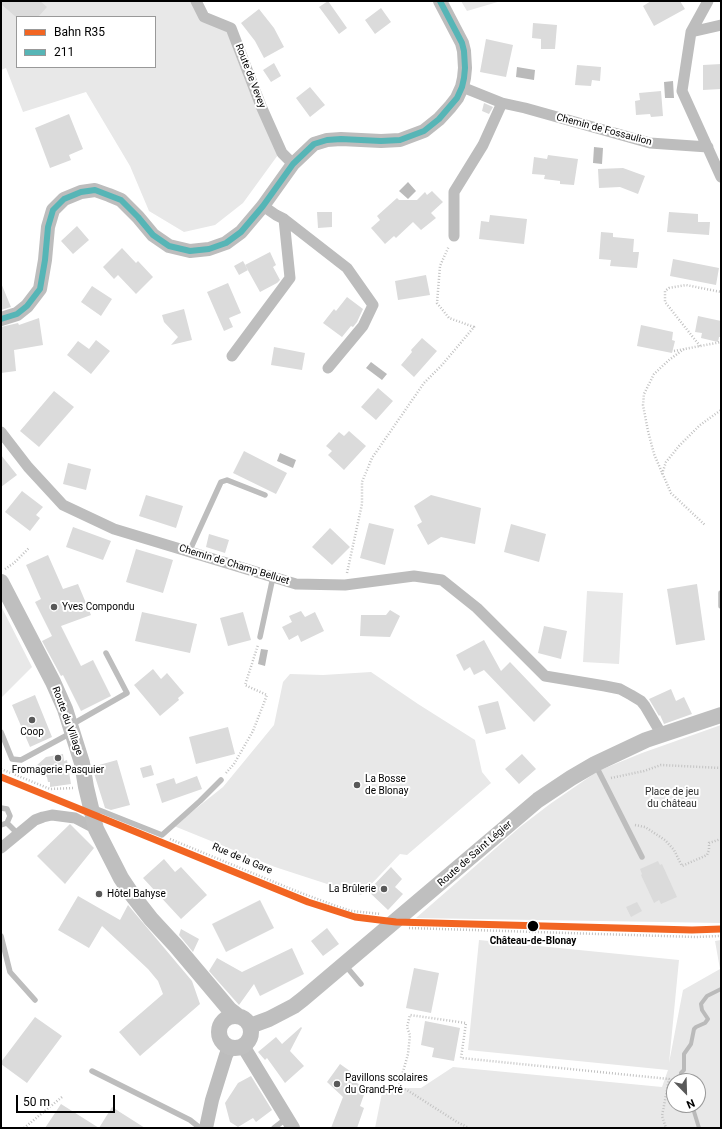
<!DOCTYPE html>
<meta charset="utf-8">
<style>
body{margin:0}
#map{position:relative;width:722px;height:1129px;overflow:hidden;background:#fff;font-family:Roboto,sans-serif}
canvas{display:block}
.frame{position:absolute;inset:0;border:2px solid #000;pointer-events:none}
.legend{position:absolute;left:16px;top:16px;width:140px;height:52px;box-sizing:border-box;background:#fff;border:1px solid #999;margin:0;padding:5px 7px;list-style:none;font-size:12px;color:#000}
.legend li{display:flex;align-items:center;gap:8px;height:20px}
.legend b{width:20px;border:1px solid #999}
.north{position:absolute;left:666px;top:1073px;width:40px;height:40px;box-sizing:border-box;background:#fff;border:1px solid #999;border-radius:50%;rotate:157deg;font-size:11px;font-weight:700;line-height:16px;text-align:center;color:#000}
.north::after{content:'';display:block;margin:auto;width:14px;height:18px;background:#595959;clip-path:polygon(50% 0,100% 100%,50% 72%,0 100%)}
.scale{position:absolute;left:16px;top:1095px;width:99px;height:18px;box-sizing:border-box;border:2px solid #000;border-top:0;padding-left:5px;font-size:12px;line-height:14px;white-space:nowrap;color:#000;-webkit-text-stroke:3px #fff;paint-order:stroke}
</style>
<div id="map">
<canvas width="722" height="1129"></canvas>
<div class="frame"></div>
<ul class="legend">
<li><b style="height:5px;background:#f26522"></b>Bahn R35</li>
<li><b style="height:5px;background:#56b5b6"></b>211</li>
</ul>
<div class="north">N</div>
<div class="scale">50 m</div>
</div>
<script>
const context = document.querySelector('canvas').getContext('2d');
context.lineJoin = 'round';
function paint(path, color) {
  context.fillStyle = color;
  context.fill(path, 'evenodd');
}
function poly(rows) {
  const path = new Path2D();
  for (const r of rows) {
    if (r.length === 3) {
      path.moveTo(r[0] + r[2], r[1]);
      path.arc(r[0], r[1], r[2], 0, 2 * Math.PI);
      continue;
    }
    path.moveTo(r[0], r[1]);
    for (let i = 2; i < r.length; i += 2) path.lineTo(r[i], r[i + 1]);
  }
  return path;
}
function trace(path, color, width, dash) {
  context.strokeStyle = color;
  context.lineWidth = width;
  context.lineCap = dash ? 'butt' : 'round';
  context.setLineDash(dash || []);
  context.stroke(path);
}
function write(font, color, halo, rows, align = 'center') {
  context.font = font + ' Roboto,sans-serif';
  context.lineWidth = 4;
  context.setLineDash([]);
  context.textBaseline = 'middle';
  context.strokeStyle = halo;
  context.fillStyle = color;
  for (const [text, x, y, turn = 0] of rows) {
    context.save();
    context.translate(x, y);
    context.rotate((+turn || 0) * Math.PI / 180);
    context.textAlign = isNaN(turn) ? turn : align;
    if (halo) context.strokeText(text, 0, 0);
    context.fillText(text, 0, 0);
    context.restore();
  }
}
paint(poly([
 [1,1,195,1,202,13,223,21,283,148,243,203,215,225,184,232,149,211,130,166,86,92,23,112,6,68,1,70],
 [17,17,155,17,155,67,17,67],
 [461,1,501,1,467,11],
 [587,591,623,593,619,664,583,662],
 [1,606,32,667,1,698],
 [371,672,418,704,475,740,482,772,491,783,407,855,400,854,361,895,275,867,174,826,223,787,274,725,283,682,290,674,323,675],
 [721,725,721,923,416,918,520,827,550,804,598,771,642,753],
 [479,940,679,960,669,1063,683,990,720,969,715,941,721,940,721,1128,375,1128,383,1088,421,1088,453,1067,662,1087,668,1070,468,1050],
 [674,1081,698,1081,698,1105,674,1105]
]), '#e8e8e8');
paint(poly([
 [517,67,535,70,534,80,516,77],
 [673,81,674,98,665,98,664,82],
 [594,147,603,148,602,164,593,163],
 [408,182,416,191,408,199,399,191],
 [371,362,387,374,382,380,366,368],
 [280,453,296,460,293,468,277,461],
 [261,649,268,650,265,666,258,664]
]), '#bababa');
trace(poly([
 [683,1081,681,1078,681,1073,684,1070,684,1054,691,1044,694,1029,696,1027,705,1023,708,1019,702,1010,701,1004,707,996,721,989],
 [692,1105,699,1128]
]), '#bababa', 4);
paint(poly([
 [1,1,40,1,47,7,38,17,16,17,1,4],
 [328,1,347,28,339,34,319,7],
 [651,1,680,1,685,9,654,26,643,6],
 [381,8,391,22,375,34,365,20],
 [259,9,274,28,284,47,264,58,255,41,241,23],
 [533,23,557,25,555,49,541,49,541,39,532,38],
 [486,39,513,45,506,77,480,72],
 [274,63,281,76,271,82,263,70],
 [721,64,721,89,703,90,703,65],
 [577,65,601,67,600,81,592,80,591,86,575,85],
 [310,87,325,105,310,117,296,98],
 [661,91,663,116,651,117,650,114,636,115,635,101,640,100,639,93],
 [484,103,493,107,489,114,482,111],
 [69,114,83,149,69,155,71,160,50,168,35,128],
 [548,155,578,159,574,185,560,184,560,181,544,179,545,175,532,174,534,157,547,159],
 [623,168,645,176,638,194,620,187,599,188,598,169],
 [432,191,443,202,431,213,436,218,421,230,413,222,396,238,394,236,385,244,371,228,380,220,377,216,397,198,399,200,417,200,425,192,427,195],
 [317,212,332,212,332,227,318,228],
 [669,212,698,214,698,222,710,222,709,235,667,232],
 [490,215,527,219,524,244,479,239,481,221,489,222],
 [77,226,89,240,73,254,61,241],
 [601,232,613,233,613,237,634,239,633,252,639,252,637,268,610,266,611,260,599,259],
 [122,248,136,263,138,261,153,277,136,294,118,275,114,279,103,267],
 [270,252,276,265,273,267,280,280,277,283,260,292,245,265],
 [673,259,719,268,716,285,670,276],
 [243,261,248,270,239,275,234,266],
 [426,275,430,295,398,300,395,281],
 [1,283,11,307,1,310],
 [228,283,241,313,229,318,233,327,224,331,207,292],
 [92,286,112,299,101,316,81,302],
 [347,297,363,309,357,322,353,327,351,326,342,337,323,323,334,309,336,311],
 [184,309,192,340,171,345,178,337,164,322,162,315],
 [698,316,721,321,721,337,719,337,718,342,701,338,702,333,695,332],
 [39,318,43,345,14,350,16,371,1,373,1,327,18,323,19,325],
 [641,325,673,332,672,340,675,341,672,353,637,346],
 [422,338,437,351,414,377,401,365,412,352,411,350],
 [96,340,110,351,91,374,67,355,78,341,89,349],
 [274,347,305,353,302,370,271,365],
 [378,388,393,401,376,420,361,407],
 [54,391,74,407,39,447,20,431],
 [349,431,366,446,344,470,328,455,332,451,326,446,339,432,344,436],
 [244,451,287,473,276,494,233,473],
 [1,455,17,475,1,487],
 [68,463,91,469,86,490,63,484],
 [22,491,43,507,36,515,40,518,30,531,5,512],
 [146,495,183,506,176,528,139,516],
 [431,495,481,508,475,544,441,537,428,545,417,525,422,522,414,506],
 [369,523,394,529,385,565,360,558],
 [511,524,546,534,539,562,504,552],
 [73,527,111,541,103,560,66,547],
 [330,528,350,547,332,565,312,547],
 [209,534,229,540,225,553,206,547],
 [136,549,173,560,163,593,126,582],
 [48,555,63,589,78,584,91,615,61,626,81,666,93,660,111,696,81,711,63,675,61,676,42,641,52,636,35,602,41,599,26,565],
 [697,584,705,640,676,645,667,589],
 [390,610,400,616,390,637,360,636,361,615,386,615],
 [301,611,305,617,315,612,324,631,301,642,298,635,289,640,282,627,292,622,289,616],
 [142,612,197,624,190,653,135,641],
 [243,612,251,640,228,646,220,618],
 [544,626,567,631,561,659,538,653],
 [484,640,501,671,510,662,551,705,534,722,484,670,474,675,470,667,464,671,456,655],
 [153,669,161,679,167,673,184,693,178,698,179,700,160,716,134,685],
 [671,689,676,701,684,697,692,714,664,724,660,715,659,716,649,699],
 [35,695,52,737,30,747,12,705],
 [498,701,506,729,486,734,478,706],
 [228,727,235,754,196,764,189,737],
 [63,754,64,761,67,760,71,784,50,787,50,782,48,782,47,777,36,766,46,757],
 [522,754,536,769,519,784,505,769],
 [117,760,130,805,111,810,105,808,92,767],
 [151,765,154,775,143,778,140,768],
 [197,776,202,789,162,803,156,784,174,778,176,784],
 [70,824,94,848,65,884,37,856],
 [164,859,175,872,181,867,207,895,181,919,143,878],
 [658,861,660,865,662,864,677,897,661,904,659,900,654,903,641,875,642,874,640,869],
 [391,867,402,879,395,887,403,894,388,910,368,891],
 [78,896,120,920,128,905,192,981,200,1004,140,1056,119,1032,163,994,158,981,148,969,102,926,89,948,58,930],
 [260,900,274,928,226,952,212,924],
 [637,902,642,911,631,917,626,907],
 [327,928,339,944,323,956,311,941],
 [181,929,199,939,193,952,179,935],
 [292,948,304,974,260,996,254,984,239,1005,209,971,217,958,242,972],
 [414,968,439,973,431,1013,406,1008],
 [35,1017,62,1036,27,1083,1,1064,1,1062],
 [425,1021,460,1028,454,1061,432,1057,434,1048,421,1045],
 [301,1027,302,1028,290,1051,304,1066,285,1083,267,1058,265,1060,258,1052,276,1037,282,1044],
 [340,1064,357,1076,354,1081,366,1089,360,1106,364,1108,357,1128,331,1128,343,1097,327,1082],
 [251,1076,272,1110,256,1122,253,1118,238,1127,230,1122,225,1103,238,1083],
 [61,1104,99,1128,112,1107,145,1128,45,1128]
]), '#dbdbdb');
trace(poly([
 [700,346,665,302,665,291,669,288,686,285,721,292],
 [684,349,669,360,654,374,644,394,643,405,648,431,654,454,671,493,705,525],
 [674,351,721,342],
 [662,474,666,462,679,446,700,425,721,410],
 [5,569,14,563,29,548],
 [347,573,362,504,362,482,372,458,424,383,442,365,474,327,449,318,437,303,440,266,449,246],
 [1,769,50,789,73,788],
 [226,773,234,764,253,731,267,695,245,685,258,645],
 [611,778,644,771,661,765,721,768],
 [635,825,645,827,665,840,674,850,682,866,707,855,709,850,709,843,721,839],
 [170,839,296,891,336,906,352,911,381,914],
 [409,928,695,937,721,936],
 [395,1087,399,1086,408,1054,410,1035,407,1027,410,1015,466,1023,461,1058,669,1079,662,1116,666,1128],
 [396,1087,407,1090,457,1122,469,1128],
 [24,1128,62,1097]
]), '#c2c2c2', 2.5, [1, 2]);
trace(poly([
 [189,552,221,482,227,480,265,495],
 [721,593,721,606],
 [260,637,273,577],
 [71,725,127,693,106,653],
 [1,732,12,759,21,760,71,733],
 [596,766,642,857],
 [1,808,7,809,10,816,7,823,1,825],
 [94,808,162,835,200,801,221,780],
 [7,823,17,833],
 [1,936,10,972,35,1000],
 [345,965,361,984],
 [92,1071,190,1120,200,1128],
 [274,1128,287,1118]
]), '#bdbdbd', 5.5);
trace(poly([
 [196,1,204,17,231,28,261,106,282,153,293,164],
 [721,25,691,32,682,91,721,177],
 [691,32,708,1],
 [462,87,502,103,525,108,650,143,708,147],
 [263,206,276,215,284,219,347,268,373,305,363,326,328,368],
 [454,236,454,192,483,145,502,103],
 [232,356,290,278,284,219],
 [1,432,28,467,63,505,114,529,296,584,345,585,414,576,442,580,477,608,545,676,605,686,620,689,631,695,641,701,645,706,662,735],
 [1,848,35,820,43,817,52,815,75,818,96,829]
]), '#bdbdbd', 11);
trace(poly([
 [1,319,17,314,27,306,40,289,45,260,48,227,53,210,64,199,81,192,95,190,109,195,121,200,138,217,153,235,169,246,190,251,209,249,226,243,241,232,263,206,293,164,314,144,327,140,341,139,381,141,400,140,424,131,439,119,450,107,457,98,462,87,464,78,465,68,464,51,462,43,440,1],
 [243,1046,293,1128],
 [206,1128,212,1100,226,1055,230,1048]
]), '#bdbdbd', 14);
trace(poly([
 [1,582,53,682,65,709,82,763,86,787,96,829,121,878,133,896,151,919,176,946,229,1009,238,1016],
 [235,1032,16],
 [250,1026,269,1019,294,1006,303,999,538,800,571,778,595,764,646,740,721,715]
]), '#bfbfbf', 16);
trace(poly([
 [1,319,17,314,27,306,40,289,45,260,48,227,53,210,64,199,81,192,95,190,121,200,138,217,153,235,169,246,190,251,209,249,226,243,241,232,263,206,293,164,314,144,327,140,341,139,381,141,400,140,424,131,439,119,457,98,462,87,464,78,465,68,464,51,462,43,440,1]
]), '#56b5b6', 6);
trace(poly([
 [1,777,308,902,355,917,396,922,692,930,721,929]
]), '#f26522', 7);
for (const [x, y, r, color] of [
 [54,607,4,"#595959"],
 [32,720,4,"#595959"],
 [58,758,4,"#595959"],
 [357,785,4,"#595959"],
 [384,889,4,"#595959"],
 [99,894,4,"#595959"],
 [533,926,6,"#000"],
 [337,1084,4,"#595959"]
]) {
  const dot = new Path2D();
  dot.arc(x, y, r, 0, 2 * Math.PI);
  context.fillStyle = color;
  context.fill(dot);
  trace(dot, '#fff', 1.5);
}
write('10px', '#000', '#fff', [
 ["Route de Vevey",250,76,69],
 ["Chemin de Fossaulion",604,130,15],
 ["Chemin de Champ Belluet",234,565,17],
 ["Route du Village",67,721,70],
 ["Route de Saint Légier",475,854,-41],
 ["Rue de la Gare",242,859,23]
]);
write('10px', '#000', '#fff', [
 ["Yves Compondu",62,607],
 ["Coop",32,732,"center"],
 ["Fromagerie Pasquier",58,770,"center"],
 ["La Bosse",365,779],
 ["de Blonay",365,791],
 ["La Brûlerie",376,889,"right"],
 ["Hôtel Bahyse",107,894],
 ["Pavillons scolaires",345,1078],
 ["du Grand-Pré",345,1090]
], 'left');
write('10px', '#2c2c2c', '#fff', [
 ["Place de jeu",672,792],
 ["du château",672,804]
]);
write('bold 10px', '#000', '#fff', [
 ["Château-de-Blonay",533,941]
]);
</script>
